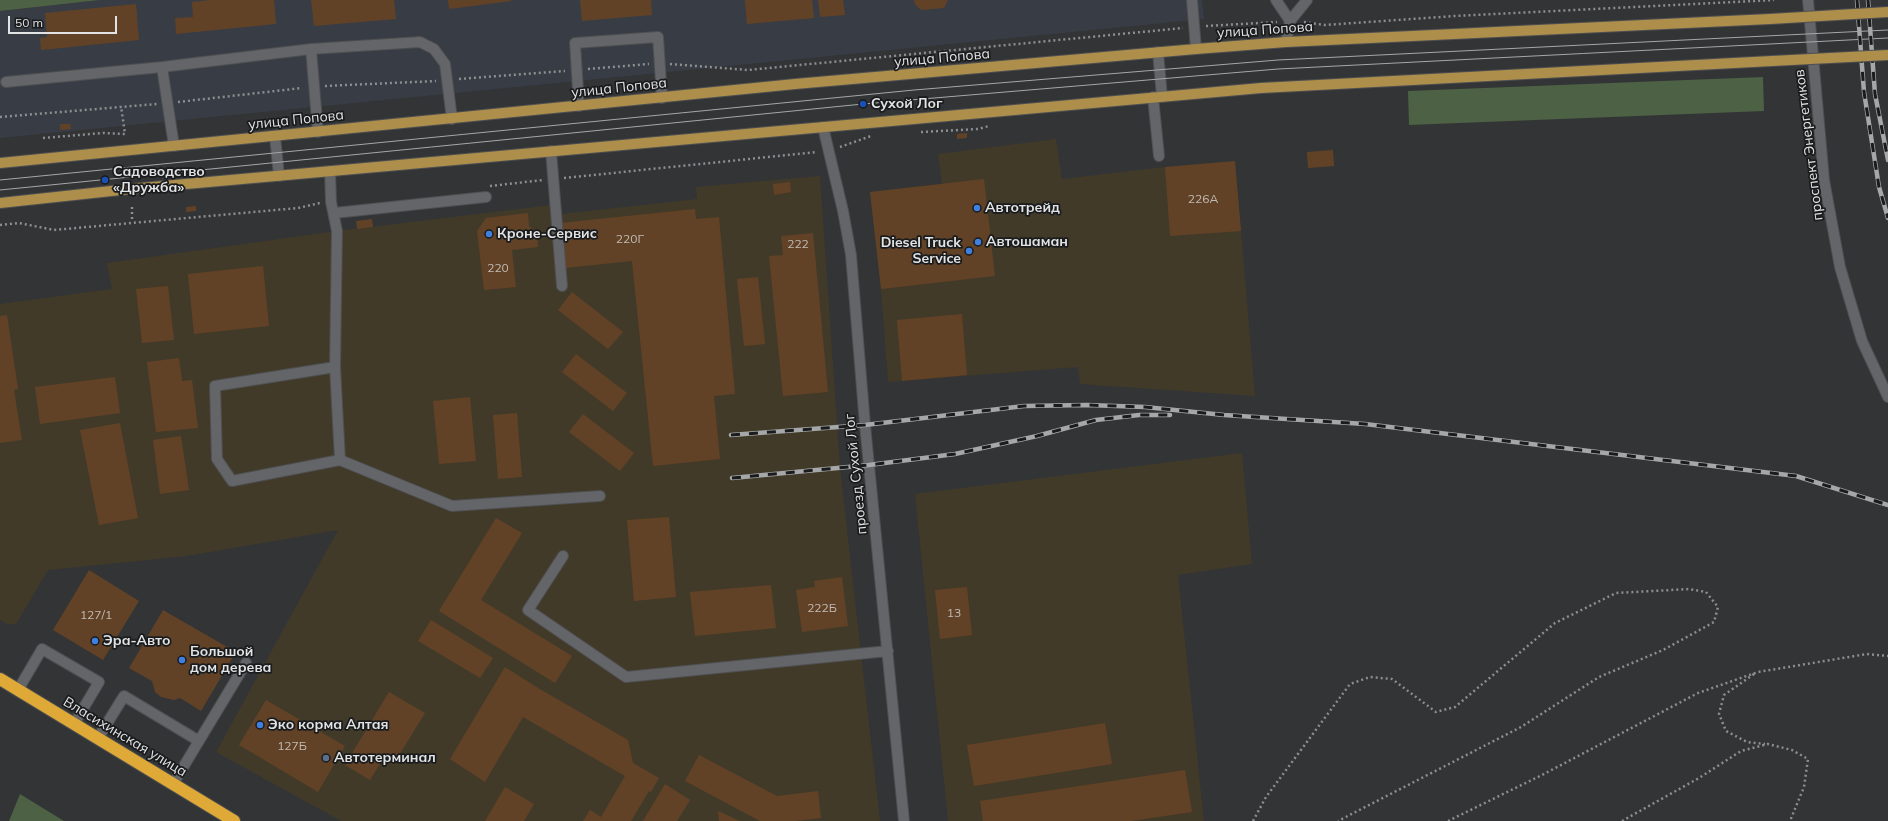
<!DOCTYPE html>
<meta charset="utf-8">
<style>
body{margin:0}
#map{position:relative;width:1888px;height:821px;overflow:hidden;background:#323436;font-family:Mulish,sans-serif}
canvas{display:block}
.scale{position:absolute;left:8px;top:16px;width:109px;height:18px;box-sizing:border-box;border:2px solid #e1e3e4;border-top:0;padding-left:5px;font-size:12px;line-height:14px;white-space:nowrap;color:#e1e3e4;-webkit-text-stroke:3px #1a1b1c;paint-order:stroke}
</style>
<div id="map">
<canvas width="1888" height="821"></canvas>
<div class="scale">50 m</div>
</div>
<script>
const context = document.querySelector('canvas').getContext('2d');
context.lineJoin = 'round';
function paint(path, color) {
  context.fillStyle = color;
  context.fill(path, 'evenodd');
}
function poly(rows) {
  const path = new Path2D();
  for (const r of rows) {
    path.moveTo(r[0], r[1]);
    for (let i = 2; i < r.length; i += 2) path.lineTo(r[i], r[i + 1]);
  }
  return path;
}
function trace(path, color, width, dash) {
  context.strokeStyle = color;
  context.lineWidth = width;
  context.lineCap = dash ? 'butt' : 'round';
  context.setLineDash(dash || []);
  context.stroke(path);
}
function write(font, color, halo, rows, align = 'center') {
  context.font = font + ' Mulish,sans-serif';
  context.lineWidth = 3.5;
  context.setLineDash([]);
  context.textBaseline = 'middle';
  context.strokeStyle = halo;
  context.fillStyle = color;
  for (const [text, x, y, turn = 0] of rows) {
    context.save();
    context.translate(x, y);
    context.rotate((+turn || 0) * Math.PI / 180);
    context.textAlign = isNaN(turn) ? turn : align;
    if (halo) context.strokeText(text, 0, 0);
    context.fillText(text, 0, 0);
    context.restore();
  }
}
paint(poly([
 [100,0,1202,0,1204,19,0,138,0,11]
]), '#383d45');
paint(poly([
 [1056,139,1062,179,1165,167,1235,161,1255,396,1080,384,1078,367,888,382,881,289,870,192,942,184,938,154],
 [820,176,840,468,880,821,341,821,216,752,338,530,187,556,48,570,16,624,7,624,0,620,0,304,112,289,107,263,337,231,560,204,561,214,697,199,696,187],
 [1242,453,1252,564,1178,575,1204,821,948,821,915,494]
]), '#423a29');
paint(poly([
 [0,0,100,0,0,11],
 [1763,77,1764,111,1409,125,1408,91],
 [20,794,64,821,9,821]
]), '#4d6144');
paint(poly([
 [210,0,274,0,276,24,176,34,175,18,193,17,192,2],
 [311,0,394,0,396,19,314,26],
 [448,0,511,0,511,1,449,9],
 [580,0,651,0,652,15,582,21],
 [745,0,812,0,814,18,747,24],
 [818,0,843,0,845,15,820,17],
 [914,0,948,0,944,8,921,10,915,4],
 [136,4,139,40,41,50,40,38,47,37,45,13],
 [60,124,70,124,71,129,60,130],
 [967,133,967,138,957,139,957,134],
 [1333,150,1334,166,1308,168,1307,152],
 [1235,161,1241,231,1170,236,1165,167],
 [984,179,995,276,881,289,870,192],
 [790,182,791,192,774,195,773,184],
 [196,206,196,211,186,212,186,207],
 [695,209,696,219,719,217,735,394,714,396,720,459,653,466,632,261,565,268,560,223],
 [528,213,529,226,537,234,538,247,512,250,516,287,484,290,477,231,486,218],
 [372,219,373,227,357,229,356,221],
 [813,233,828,392,783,396,769,256,783,255,781,236],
 [263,266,269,326,194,334,188,274],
 [758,277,765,344,744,346,737,279],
 [168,286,174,340,142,343,136,289],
 [572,292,623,332,608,349,558,310],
 [962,314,967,375,902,381,897,320],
 [7,315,18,389,14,390,22,440,0,443,0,316],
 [576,354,627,393,613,411,562,372],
 [179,358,182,381,192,380,198,428,156,432,147,362],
 [115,377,120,413,40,424,35,387],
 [470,397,476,461,439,464,433,401],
 [517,413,522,477,498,479,493,415],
 [583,414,634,453,620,471,569,432],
 [120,423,138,518,99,525,80,430],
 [181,436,189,490,160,494,153,440],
 [669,517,676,597,634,601,627,520],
 [496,518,522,533,481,600,572,656,555,683,439,611],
 [89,570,139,601,103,660,53,630],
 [842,577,848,626,802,632,796,590,815,587,814,581],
 [771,585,776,628,695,636,690,592],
 [967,587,972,635,940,639,935,590],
 [163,610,236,652,201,711,180,698,174,700,161,697,155,692,152,681,129,668],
 [431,620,493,658,480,678,418,641],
 [505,667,538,688,628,740,633,763,659,778,651,792,649,791,631,821,583,821,590,810,601,817,625,776,523,717,485,782,450,759],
 [389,692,425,713,393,765,383,759,370,780,345,765],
 [266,700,345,746,318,792,239,745],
 [1105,723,1112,764,974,786,967,745],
 [699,755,777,796,818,791,821,818,795,821,760,821,685,781],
 [1185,770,1192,812,1131,821,983,821,980,801],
 [665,784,690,800,677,821,643,821],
 [505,787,534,804,524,821,485,821],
 [718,811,740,821,719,821]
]), '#624226');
const minor = poly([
 [1192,0,1196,49],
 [1276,0,1290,21],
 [1808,0,1824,180,1840,267,1862,341,1888,397],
 [1286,42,1290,21,1307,0],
 [311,49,318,132],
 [1158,52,1162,97],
 [162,67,174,146],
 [6,82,162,67,311,49,420,42,434,49,445,64,452,119],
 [1153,97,1159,156],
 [579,106,575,43,658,37,662,98],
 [823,127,843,211,851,255,865,425,904,821],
 [275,136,279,176],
 [551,151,562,286],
 [330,171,331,202,337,231,335,367,340,460,452,506,600,496],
 [334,213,486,197],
 [335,367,215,386,217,459,232,481,340,460],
 [563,556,528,610,626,677,888,651],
 [18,690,42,649,99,682,74,724],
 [98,738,124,696,199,741],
 [173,784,246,663]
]);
const major = poly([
 [0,163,795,84,1196,49,1286,42,1770,19],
 [0,203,130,189,1261,88,1772,61]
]);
const highway = poly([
 [0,679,234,821]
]);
trace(minor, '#4e4f51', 12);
trace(major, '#4e4f51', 12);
trace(highway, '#4e4f51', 14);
trace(poly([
 [1304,22,1325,25,1455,16,1774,0],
 [1206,26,1277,22],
 [670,64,748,70,1183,28],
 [588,69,649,64],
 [459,79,565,71],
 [325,86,436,81],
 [178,102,302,88],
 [0,117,157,104],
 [921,132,978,129,989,126],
 [43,138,103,133,125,134,121,106],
 [840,147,871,136],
 [564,178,817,152],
 [490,186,543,180],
 [132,207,132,222],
 [0,225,19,223,54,230,298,208,320,203],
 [1754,674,1724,695,1719,714,1726,731,1747,742,1765,744],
 [1253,821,1266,797,1350,684,1370,677,1392,679,1436,712,1455,707,1555,623,1616,593,1689,589,1706,592,1718,607,1714,622,1696,632,1663,650,1599,677,1521,727,1338,821],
 [1448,821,1542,775,1698,693,1758,672,1867,654,1888,656],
 [1622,821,1699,778,1741,751,1768,744,1792,750,1808,759,1804,787,1790,821]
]), '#8c8e90', 2.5, [2, 3]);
trace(minor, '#636568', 10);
trace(major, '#ad8e4a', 10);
trace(highway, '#dea936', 12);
trace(poly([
 [0,180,914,90,1278,60,1888,30],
 [0,190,863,104,1278,69,1888,38]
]), '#a5a7a8', 1);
const rail = poly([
 [1857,0,1864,92,1879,187,1888,218],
 [1868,0,1875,94,1888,160],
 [731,435,865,425,1024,406,1087,405,1145,407,1224,415,1365,424,1796,476,1888,505],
 [732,478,869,465,955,454,1037,436,1096,420,1139,415,1170,415]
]);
trace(rail, '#a5a7a8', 4.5);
trace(rail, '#1a1b1c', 3, [9]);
const majorBridge = poly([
 [1770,19,1888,12],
 [1772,61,1888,55]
]);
trace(majorBridge, '#4e4f51', 12, []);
trace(majorBridge, '#ad8e4a', 10);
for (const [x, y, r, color] of [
 [863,104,4,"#1a4fb4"],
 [105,180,4,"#1a4fb4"],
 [977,208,4,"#3f7fe0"],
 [489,234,4,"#3f7fe0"],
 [978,242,4,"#3f7fe0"],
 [969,251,4,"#3f7fe0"],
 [95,641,4,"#3f7fe0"],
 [182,660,4,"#3f7fe0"],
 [260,725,4,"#3f7fe0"],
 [326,758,4,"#5c6f8a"]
]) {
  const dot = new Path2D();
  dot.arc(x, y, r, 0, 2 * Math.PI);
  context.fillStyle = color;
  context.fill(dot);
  trace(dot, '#1a1b1c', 1.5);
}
write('12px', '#c1bbb4', null, [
 ["226А",1203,199],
 ["220Г",630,239],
 ["222",798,244],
 ["220",498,268],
 ["222Б",822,608],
 ["13",954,613],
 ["127/1",96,615],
 ["127Б",292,746]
]);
write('14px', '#e1e3e4', '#1a1b1c', [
 ["улица Попова",1265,30,-4],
 ["улица Попова",942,58,-5],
 ["улица Попова",619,88,-6],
 ["улица Попова",296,120,-6],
 ["проспект Энергетиков",1809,145,-97],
 ["проезд Сухой Лог",856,474,-96],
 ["Власихинская улица",125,737,31]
]);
write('bold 14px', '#e1e3e4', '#1a1b1c', [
 ["Сухой Лог",871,104],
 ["Садоводство",113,172],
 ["«Дружба»",113,188],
 ["Автотрейд",985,208],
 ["Кроне-Сервис",497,234],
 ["Автошаман",986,242],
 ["Diesel Truck",961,243,"right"],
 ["Service",961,259,"right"],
 ["Эра-Авто",103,641],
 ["Большой",190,652],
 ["дом дерева",190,668],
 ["Эко корма Алтая",268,725],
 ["Автотерминал",334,758]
], 'left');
</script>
